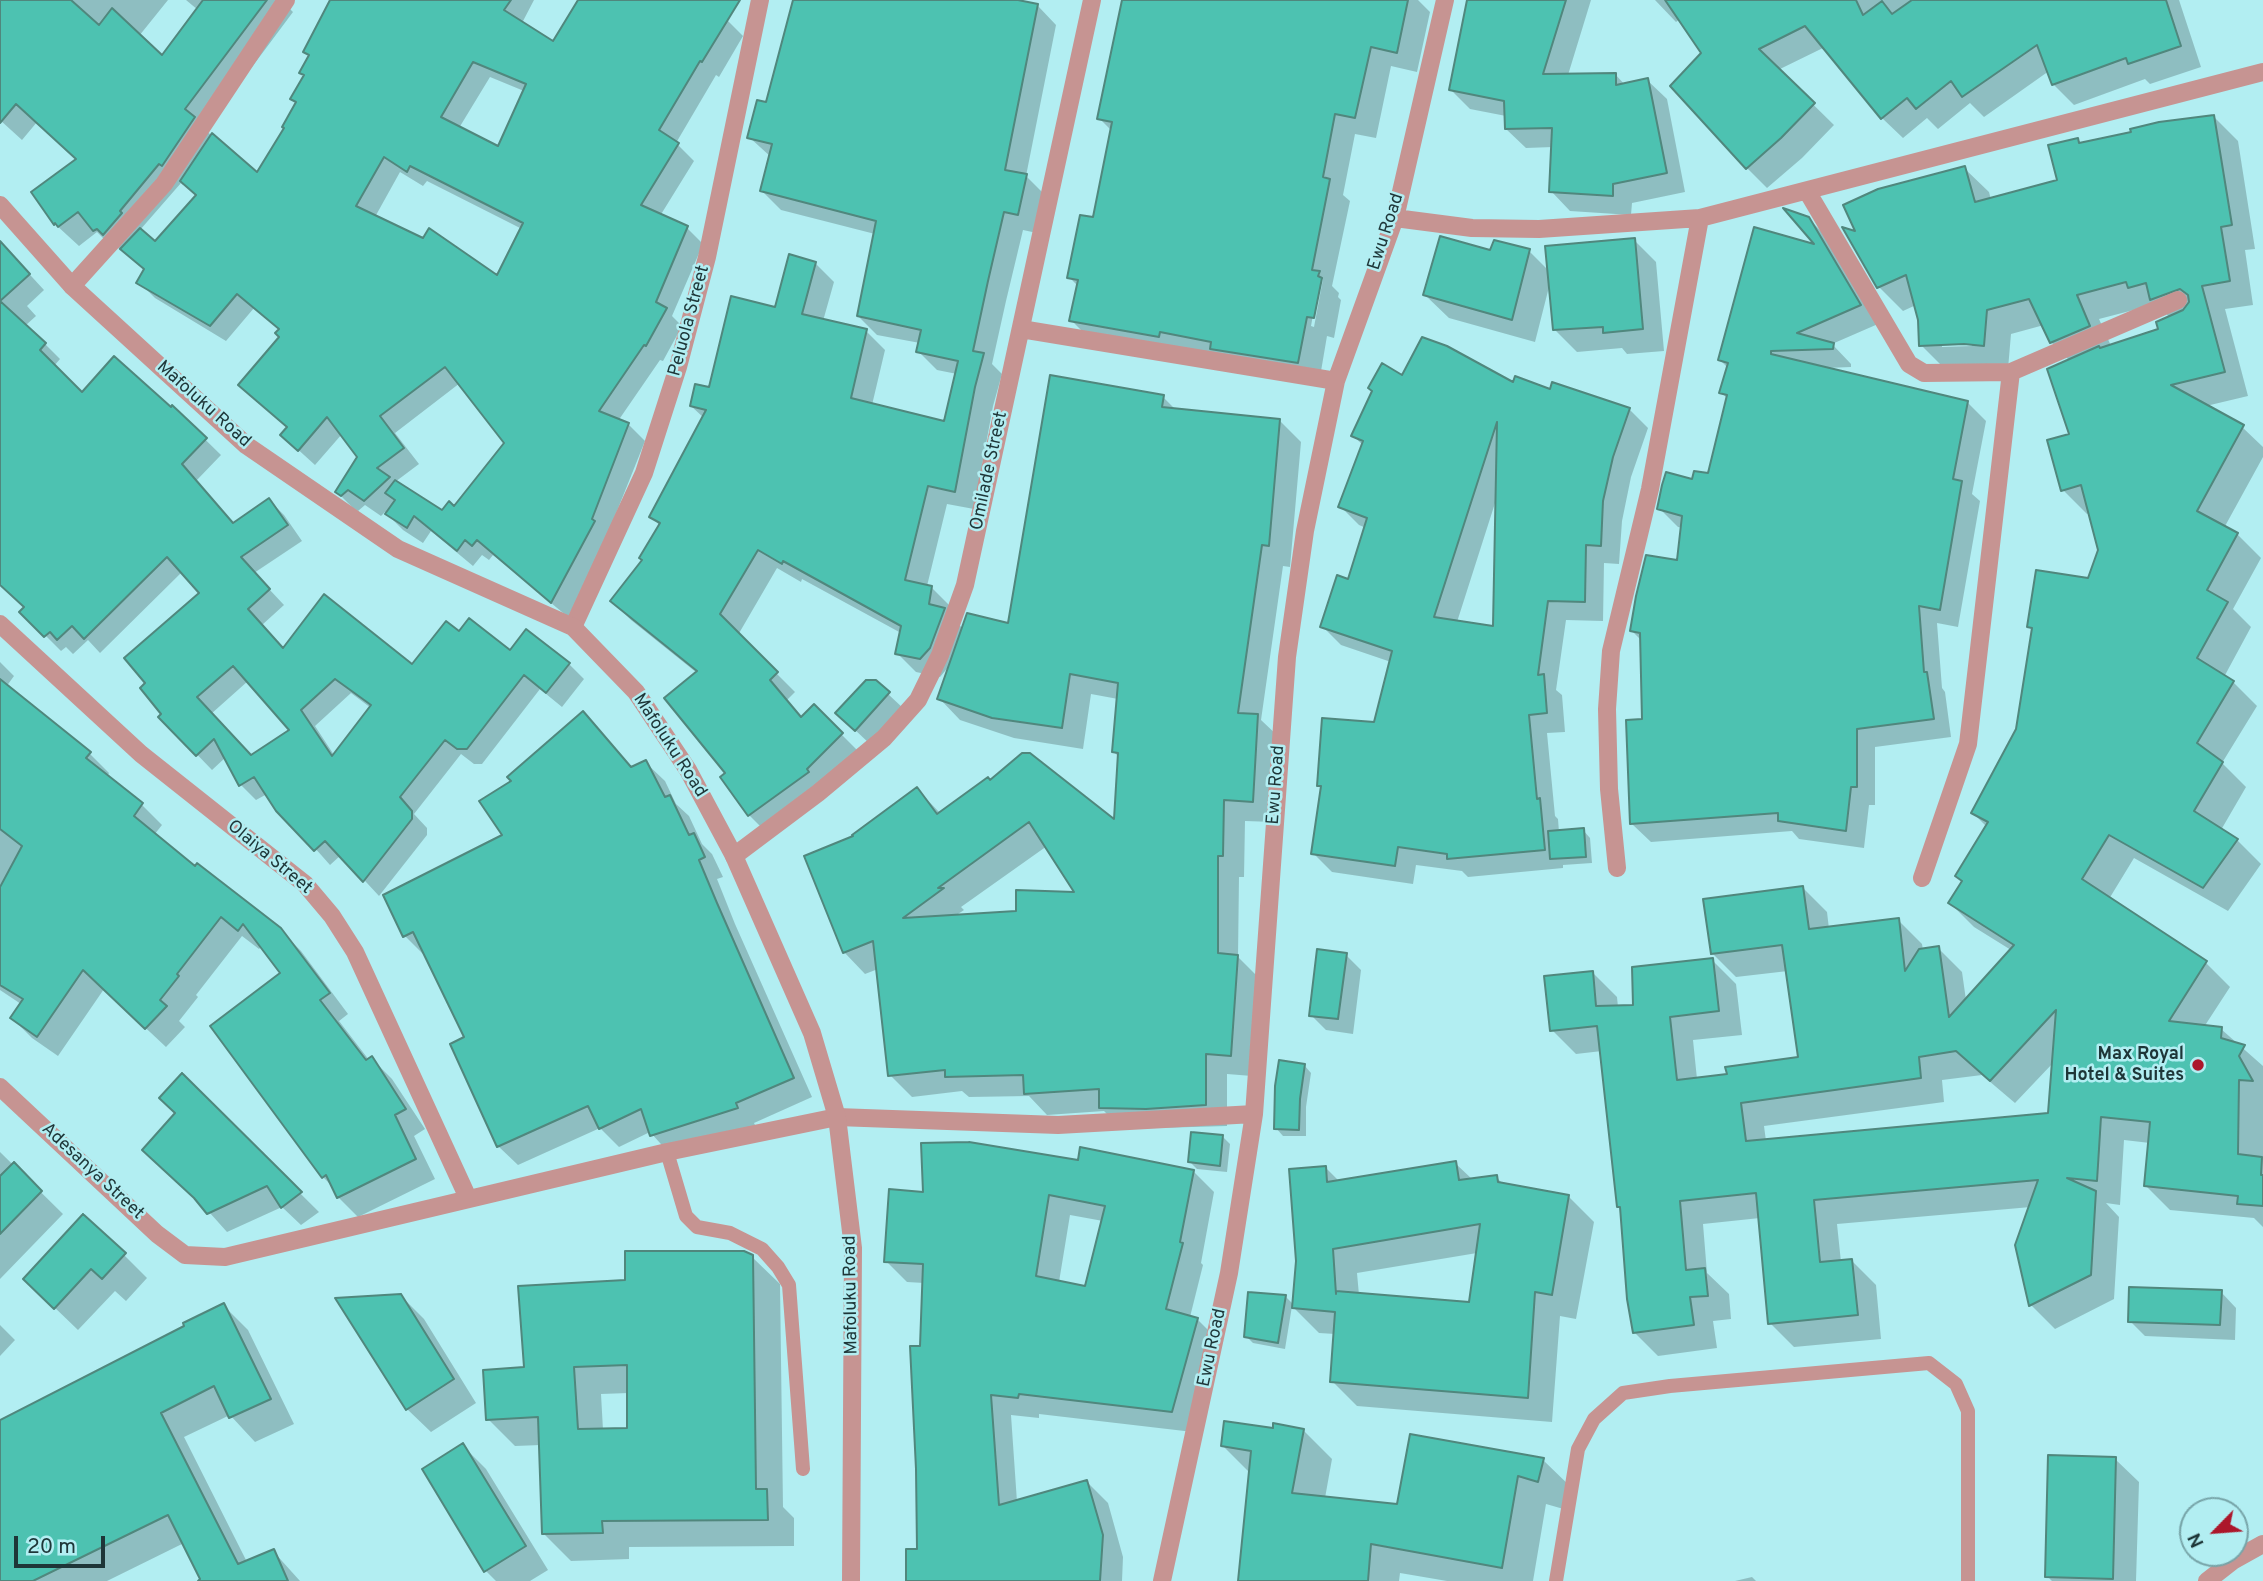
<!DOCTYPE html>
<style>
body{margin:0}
#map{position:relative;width:2263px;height:1581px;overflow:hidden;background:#b2eef2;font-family:Overpass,sans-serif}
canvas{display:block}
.north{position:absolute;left:2179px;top:1497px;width:70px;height:70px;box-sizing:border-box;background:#b2eef2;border:2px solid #77a4a8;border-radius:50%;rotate:245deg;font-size:19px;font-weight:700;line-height:28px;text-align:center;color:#1e3638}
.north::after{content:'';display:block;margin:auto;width:24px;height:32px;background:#ac172b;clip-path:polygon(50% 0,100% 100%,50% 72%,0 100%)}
.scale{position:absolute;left:14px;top:1536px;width:91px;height:32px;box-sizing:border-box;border:4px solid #1e3638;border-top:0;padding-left:9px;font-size:21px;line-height:24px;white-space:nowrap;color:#1e3638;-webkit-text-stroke:5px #b2eef2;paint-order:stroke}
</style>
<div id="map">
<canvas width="2263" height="1581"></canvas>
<div class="north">N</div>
<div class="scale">20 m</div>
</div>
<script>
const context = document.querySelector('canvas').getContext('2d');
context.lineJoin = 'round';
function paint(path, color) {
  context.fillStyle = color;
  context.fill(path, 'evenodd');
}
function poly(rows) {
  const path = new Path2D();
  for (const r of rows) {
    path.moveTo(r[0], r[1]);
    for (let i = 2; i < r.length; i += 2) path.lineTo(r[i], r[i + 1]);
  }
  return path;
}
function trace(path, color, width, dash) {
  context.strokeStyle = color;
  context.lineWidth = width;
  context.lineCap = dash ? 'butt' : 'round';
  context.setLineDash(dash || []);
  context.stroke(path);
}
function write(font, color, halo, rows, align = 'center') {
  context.font = font + ' Overpass,sans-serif';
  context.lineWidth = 5;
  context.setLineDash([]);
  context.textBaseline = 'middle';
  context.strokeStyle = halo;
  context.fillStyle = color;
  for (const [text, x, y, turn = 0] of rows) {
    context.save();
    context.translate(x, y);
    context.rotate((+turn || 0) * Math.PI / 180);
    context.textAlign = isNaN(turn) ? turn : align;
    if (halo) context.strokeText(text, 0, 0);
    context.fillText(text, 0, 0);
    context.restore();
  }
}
paint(poly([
 [0,0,168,0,139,36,162,57,198,10,186,0,281,0,293,12,205,130,258,174,286,128,297,104,292,99,305,76,301,72,311,56,332,0,534,0,522,23,553,43,579,2,577,0,736,0,727,20,743,36,719,77,716,75,676,143,694,161,660,216,687,228,703,244,672,316,682,326,663,361,660,360,618,421,629,425,645,441,607,536,610,538,568,617,493,555,489,560,482,555,473,566,431,531,423,543,403,530,385,512,381,516,365,505,358,511,353,508,337,492,359,457,342,434,315,465,282,435,288,428,280,330,254,308,226,341,155,298,139,282,145,270,126,252,124,253,118,248,115,250,97,232,79,246,55,224,34,192,78,160,37,122,22,140,0,120],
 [490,77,524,91,499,148,459,128],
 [400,172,423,186,427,181,522,229,498,277,375,217],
 [181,183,183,185,184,183,197,196,155,243,140,230],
 [460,383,506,443,455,508,442,512,395,482,419,464,395,433],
 [792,0,1016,0,1038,6,1056,25,1026,176,1045,195,1037,233,1023,230,1006,301,992,364,1002,374,993,406,974,509,947,504,927,586,931,587,950,606,949,614,963,629,1009,626,1163,397,1176,410,1280,421,1301,442,1290,567,1283,566,1261,720,1279,737,1274,822,1245,821,1244,877,1239,877,1238,957,1259,978,1252,1076,1227,1074,1227,1126,1122,1129,1104,1111,1047,1115,1029,1096,969,1097,962,1091,912,1097,890,1075,878,969,865,974,844,952,855,837,917,789,940,813,990,782,1116,823,1119,757,1114,752,1118,699,1091,694,1083,749,1014,738,960,720,939,698,950,665,940,677,916,672,897,653,901,633,802,579,801,582,777,568,738,635,795,692,787,700,803,718,814,707,860,753,768,834,749,815,722,778,728,774,697,673,631,620,612,601,644,561,660,526,651,516,704,418,691,406,711,389,815,263,834,282,823,321,866,331,885,350,872,405,946,423,957,374,937,370,918,351,920,343,877,335,858,316,875,234,781,210,762,191,771,157,749,137,768,104,794,2],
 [1047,846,1078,894,1018,913,955,916,964,910,961,907],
 [1129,0,1418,0,1430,12,1417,72,1391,66,1376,138,1355,134,1343,195,1350,201,1332,286,1339,293,1338,297,1341,300,1334,338,1327,336,1319,383,1092,341,1071,320,1078,286,1069,277,1094,219,1112,131,1099,118],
 [1320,276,1323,279,1314,327,1311,326],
 [1469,0,1591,0,1568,75,1615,74,1625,85,1647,80,1667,99,1685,192,1632,203,1631,215,1570,211,1551,191,1553,147,1526,148,1506,129,1506,116,1470,109,1451,90],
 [1655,0,2179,0,2201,67,2150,84,2145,79,2074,105,2053,84,2049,71,1984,117,1970,103,1938,129,1927,118,1903,138,1882,118,1825,47,1778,70,1834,125,1802,158,1767,188,1747,168,1703,53,1680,19,1676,22],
 [2213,116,2238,141,2255,249,2245,250,2253,305,2225,309,2248,396,2206,406,2242,427,2263,447,2263,457,2224,528,2237,534,2261,558,2233,609,2251,627,2224,677,2233,682,2257,706,2222,763,2246,787,2221,830,2237,840,2261,864,2228,911,2134,858,2109,899,2206,963,2230,987,2204,1027,2221,1029,2263,1066,2263,1227,2254,1218,2170,1210,2146,1186,2150,1143,2124,1140,2120,1205,2106,1203,2119,1217,2114,1299,2055,1329,2031,1305,2031,1207,1837,1224,1841,1262,1852,1261,1876,1285,1881,1339,1794,1347,1770,1323,1760,1218,1703,1224,1707,1273,1729,1294,1731,1319,1713,1321,1717,1348,1658,1356,1634,1332,1602,1051,1576,1054,1552,1030,1593,973,1617,997,1618,1007,1634,1007,1712,960,1736,984,1742,1035,1693,1040,1697,1079,1728,1076,1800,1059,1788,971,1736,977,1712,953,1803,888,1827,912,1829,929,1898,920,1922,944,1923,950,1938,948,1962,972,1966,1000,2011,950,1974,927,1950,903,1964,882,1987,827,1973,813,2018,729,2033,631,2029,627,2089,580,2100,550,2090,513,2087,514,2063,490,2071,435,2070,361,2051,342,2044,325,2011,334,2008,369,1945,369,1921,345,1920,320,1916,305,1903,311,1879,287,1858,234,1964,168,1989,192,1991,200,2059,181,2077,140,2082,144],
 [2149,306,2162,309,2170,318,2160,330,2111,346,2099,319],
 [1972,342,1972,346,1942,347,1942,343],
 [2053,1063,2049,1115,1766,1141,1764,1126,1944,1102,1942,1080,1982,1075,2015,1103],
 [1808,218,1827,237,1878,324,1832,344,1851,364,1851,367,1826,368,1967,402,1986,421,1972,494,1980,501,1958,627,1937,623,1942,688,1945,692,1951,737,1875,747,1875,805,1869,805,1864,848,1799,839,1792,831,1651,842,1632,824,1643,721,1641,640,1632,631,1678,562,1683,528,1678,527,1659,508,1693,481,1709,475,1728,399,1721,392,1728,368,1720,360,1819,247],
 [1634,240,1656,262,1664,351,1627,354,1622,348,1577,352,1555,330,1550,283,1535,342,1449,318,1425,295,1491,252,1529,251,1549,271],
 [0,248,21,265,44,290,27,306,36,316,26,325,60,359,54,366,83,395,171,409,172,407,221,455,196,481,234,524,269,500,284,515,302,541,254,573,284,605,262,625,284,650,413,666,460,634,510,652,569,664,584,679,562,707,540,689,482,764,474,764,461,754,414,814,427,828,427,835,379,896,341,855,330,865,267,794,256,800,241,785,226,757,212,770,161,717,201,593,182,572,100,653,88,640,73,654,66,647,61,651,22,612,26,608,0,583],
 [248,681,292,730,251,757,211,714],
 [351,693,371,708,334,755,315,726],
 [1403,377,1514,384,1551,391,1629,409,1648,428,1631,477,1622,521,1619,564,1604,563,1603,621,1566,620,1556,690,1562,695,1565,732,1547,733,1555,816,1558,819,1559,832,1583,830,1590,838,1592,863,1563,865,1563,868,1468,877,1462,871,1416,865,1413,884,1332,872,1313,853,1322,788,1319,785,1375,724,1391,662,1341,645,1322,626,1349,581,1366,528,1359,525,1340,506,1363,445,1353,436],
 [1496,500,1495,628,1457,622],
 [0,662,14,676,6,687,90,754,109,773,107,777,142,805,162,825,154,835,195,868,280,930,301,951,348,1014,339,1021,369,1060,372,1059,392,1079,425,1129,414,1136,435,1179,358,1217,338,1197,334,1188,323,1177,283,974,262,946,259,949,242,936,196,995,198,997,179,1021,185,1027,166,1047,104,989,58,1056,32,1038,12,1018,21,1004,0,990],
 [888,694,904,709,871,745,853,728],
 [583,714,633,768,645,762,665,781,676,804,689,816,702,844,712,854,723,877,717,879,735,924,812,1097,754,1123,756,1127,670,1154,650,1132,619,1147,600,1128,518,1165,498,1146,453,1044,467,1038,426,954,424,955,405,936,385,896,504,836,513,781],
 [1346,955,1361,970,1353,1034,1326,1030,1311,1015],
 [1304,1065,1311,1073,1306,1107,1306,1136,1283,1136,1276,1128],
 [182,1076,319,1212,301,1225,282,1207,227,1232,201,1203,177,1114],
 [1223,1137,1230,1144,1227,1172,1197,1169,1190,1162],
 [0,1152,63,1214,0,1279],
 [1079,1162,1193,1171,1214,1192,1201,1263,1203,1265,1190,1317,1197,1319,1218,1340,1193,1432,1039,1414,1039,1418,1011,1415,1017,1502,1087,1482,1108,1503,1123,1557,1122,1581,908,1581,918,1551,924,1283,907,1282,886,1261,925,1193],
 [1070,1215,1103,1221,1086,1288,1059,1282],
 [1455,1163,1473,1180,1496,1177,1504,1185,1569,1197,1594,1222,1576,1319,1560,1316,1552,1422,1357,1406,1332,1381,1335,1334,1319,1333,1292,1306,1285,1349,1253,1343,1246,1336,1285,1296,1294,1305,1326,1168,1340,1182],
 [1477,1253,1470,1304,1359,1295,1357,1273],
 [124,1255,147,1278,126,1301,115,1291,78,1330,25,1279],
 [752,1257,780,1284,783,1507,794,1518,794,1546,629,1547,629,1559,571,1561,543,1533,541,1445,515,1446,488,1419,526,1369,627,1281],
 [629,1393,629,1430,603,1430,601,1394],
 [2221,1292,2236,1308,2235,1340,2145,1336,2130,1321],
 [400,1295,424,1319,476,1403,431,1432,407,1409],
 [223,1305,248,1330,294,1424,255,1442,230,1415,184,1437,247,1562,273,1551,300,1581,203,1581,184,1543,107,1581,0,1581,0,1422,187,1327],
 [0,1325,15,1340,0,1356],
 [1274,1430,1303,1430,1332,1459,1325,1498,1399,1506,1543,1460,1573,1489,1567,1510,1546,1504,1533,1581,1447,1581,1400,1573,1399,1581,1240,1581,1251,1474,1223,1446],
 [463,1446,486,1469,548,1570,530,1581,496,1581,486,1571],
 [2115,1459,2139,1482,2136,1581,2052,1581,2047,1576],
 [1752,1577,1756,1581,1735,1581]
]), '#0003');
const building = poly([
 [0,0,71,0,99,25,112,8,162,55,203,0,267,0,185,109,195,117,162,166,159,164,120,211,122,213,103,235,97,229,93,231,78,212,58,227,55,223,54,225,31,192,76,159,16,104,0,123,0,0],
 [330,0,511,0,504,10,553,41,578,0,740,0,702,62,700,61,659,130,679,143,641,205,688,226,656,302,667,308,646,346,644,345,599,411,629,423,592,519,595,521,551,603,477,540,472,546,465,540,457,551,414,516,407,528,385,514,395,500,385,493,395,480,442,510,449,501,454,506,504,443,445,367,380,416,404,448,377,468,390,477,364,501,348,490,341,496,335,492,357,457,327,417,298,451,280,435,287,427,238,385,279,337,275,333,279,329,237,294,210,326,136,283,144,269,120,249,140,228,155,241,196,195,180,181,212,133,257,172,284,128,282,127,296,102,290,99,304,75,299,73,309,55,303,52,330,0],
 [473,62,526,84,498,146,441,117,473,62],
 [384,157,407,172,410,166,523,223,497,275,429,228,423,238,356,206,384,157],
 [793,0,1018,0,1038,4,1005,170,1027,174,1018,215,1004,212,988,281,973,351,984,353,975,387,955,492,928,486,905,580,932,586,929,604,945,608,930,648,920,659,895,654,901,626,783,561,782,564,758,550,720,614,778,672,770,680,801,717,814,704,843,733,807,769,809,772,748,816,720,777,725,773,664,698,697,671,610,601,642,560,639,558,660,523,649,517,706,410,690,406,695,384,709,387,731,296,775,307,789,254,816,262,802,314,867,329,851,398,944,421,958,361,916,352,921,330,857,316,876,221,760,191,772,144,747,138,757,100,766,102,793,0],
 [1122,0,1408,0,1397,53,1371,47,1355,118,1335,114,1323,177,1330,179,1312,270,1320,271,1318,276,1322,278,1314,318,1307,317,1298,363,1210,349,1211,342,1160,332,1159,337,1069,321,1078,280,1067,278,1080,215,1093,217,1112,122,1097,119,1122,0],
 [1467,0,1566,0,1543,74,1616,73,1616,85,1648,78,1667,173,1613,184,1613,196,1549,192,1552,128,1505,129,1504,101,1449,90,1467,0],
 [1665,0,1856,0,1863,15,1882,1,1892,14,1912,0,2166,0,2181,46,2128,64,2126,58,2052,85,2037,45,1962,97,1951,81,1916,109,1907,98,1881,119,1805,26,1759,49,1815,103,1781,138,1746,169,1670,86,1701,53,1665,0],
 [2214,115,2232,225,2221,227,2230,281,2202,286,2225,372,2171,385,2244,425,2197,511,2238,533,2207,590,2228,602,2197,658,2234,681,2197,743,2223,762,2194,811,2238,839,2203,888,2109,835,2082,879,2207,961,2169,1021,2222,1027,2221,1038,2245,1045,2239,1056,2253,1081,2239,1080,2238,1154,2262,1157,2261,1175,2263,1175,2263,1206,2237,1204,2238,1196,2144,1186,2150,1122,2101,1117,2097,1181,2067,1178,2096,1191,2091,1275,2029,1306,2015,1245,2038,1180,1814,1200,1820,1262,1852,1259,1858,1315,1768,1324,1756,1193,1680,1201,1686,1270,1705,1268,1708,1296,1690,1297,1694,1325,1633,1333,1627,1299,1620,1207,1617,1207,1597,1026,1550,1031,1544,976,1593,971,1596,1006,1633,1005,1632,967,1713,958,1719,1011,1670,1017,1677,1080,1727,1074,1725,1067,1798,1057,1782,945,1711,954,1703,899,1803,886,1809,929,1899,918,1905,971,1919,949,1939,946,1949,1017,2014,945,1948,903,1962,881,1955,876,1988,822,1971,813,2016,729,2032,628,2027,627,2036,570,2088,578,2098,550,2081,485,2061,491,2047,440,2069,434,2047,369,2099,346,2100,348,2158,329,2156,322,2183,310,2189,302,2188,295,2180,289,2150,300,2146,283,2128,288,2126,282,2077,295,2090,326,2050,343,2029,299,1987,310,1984,346,1964,344,1919,346,1918,320,1906,275,1877,288,1842,227,1855,231,1843,205,1878,189,1965,166,1975,202,2057,180,2048,145,2078,138,2079,143,2131,132,2130,129,2159,122,2214,115],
 [2056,1010,2048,1113,1746,1141,1741,1103,1921,1078,1919,1057,1956,1051,1990,1081,2056,1010],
 [1783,208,1809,217,1861,305,1797,333,1834,343,1833,349,1771,351,1771,354,1968,401,1953,479,1962,481,1940,610,1919,606,1924,672,1927,672,1934,719,1857,729,1857,787,1851,787,1846,831,1778,821,1778,813,1630,824,1626,720,1642,719,1640,633,1630,631,1636,596,1646,555,1677,560,1682,516,1657,509,1662,485,1666,472,1692,479,1694,471,1708,473,1727,395,1719,393,1728,363,1718,360,1754,227,1814,244,1783,208],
 [1440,236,1490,250,1494,240,1530,249,1512,320,1423,295,1440,236],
 [1635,238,1643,329,1603,333,1603,327,1553,330,1545,246,1635,238],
 [0,241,30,274,0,301,46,343,40,350,82,392,114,356,171,407,172,405,207,438,182,464,233,523,269,498,288,525,241,557,270,589,248,609,283,648,324,594,412,664,446,621,459,631,469,618,510,650,526,629,570,663,546,693,524,675,467,749,457,749,445,740,400,797,412,811,412,819,363,882,325,841,314,851,276,811,254,777,239,786,214,739,196,756,158,717,161,714,140,688,145,683,124,658,199,593,167,557,84,639,72,626,57,640,50,632,44,637,19,612,24,607,0,585,0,241],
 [233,666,289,730,251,755,197,697,233,666],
 [335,679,371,705,332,756,301,710,335,679],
 [1422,337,1447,346,1513,382,1515,376,1550,389,1552,382,1630,408,1613,457,1603,501,1601,546,1586,545,1585,602,1548,601,1538,675,1544,674,1547,713,1529,715,1537,799,1540,798,1545,850,1447,859,1447,854,1398,847,1395,866,1311,854,1321,786,1317,786,1322,718,1374,722,1392,651,1320,627,1337,575,1348,579,1367,518,1338,507,1363,441,1351,436,1372,391,1368,388,1382,363,1402,375,1422,337],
 [1497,422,1493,626,1434,617,1497,422],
 [1050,375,1164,395,1162,407,1280,419,1269,546,1262,545,1238,713,1258,714,1253,802,1224,800,1223,856,1218,856,1218,953,1238,955,1231,1056,1206,1054,1206,1105,1146,1109,1099,1108,1099,1089,1024,1094,1023,1075,945,1077,945,1070,888,1076,873,941,843,953,804,856,853,836,852,835,917,787,937,814,988,777,990,780,1022,753,1030,753,1114,819,1118,753,1112,752,1118,683,1070,674,1062,728,992,718,937,699,967,613,1008,623,1050,375],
 [1029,822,1074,892,1016,890,1016,911,903,918,944,888,938,888,1029,822],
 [0,679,91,752,86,758,143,803,134,816,195,866,197,863,281,928,330,993,320,1000,366,1060,372,1056,406,1109,395,1115,416,1159,337,1198,326,1175,322,1178,210,1026,280,973,243,924,238,931,221,917,177,974,179,976,160,1000,167,1006,145,1029,83,970,37,1037,10,1018,23,999,0,985,0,887,22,846,0,829,0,679],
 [866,680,876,680,890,692,855,731,835,713,866,680],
 [583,711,631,767,646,760,665,797,670,795,689,835,694,833,705,857,699,860,717,903,794,1078,736,1103,738,1108,650,1136,641,1109,599,1129,588,1106,497,1147,450,1044,464,1037,413,932,403,937,383,895,502,835,479,801,511,781,507,777,583,711],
 [1584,828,1586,857,1550,859,1548,831,1584,828],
 [1317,949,1347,953,1338,1019,1309,1016,1317,949],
 [1279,1060,1305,1064,1300,1099,1299,1130,1274,1129,1275,1086,1279,1060],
 [182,1073,287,1177,302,1192,281,1208,267,1186,207,1214,194,1198,142,1150,175,1113,159,1098,182,1073],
 [1191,1132,1223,1135,1220,1166,1188,1162,1191,1132],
 [969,1142,1078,1160,1080,1147,1194,1170,1180,1242,1183,1243,1166,1309,1198,1318,1172,1412,1019,1394,1018,1398,991,1395,999,1505,1087,1480,1103,1535,1100,1581,906,1581,906,1549,917,1549,916,1469,910,1346,920,1346,923,1264,884,1262,889,1189,923,1192,921,1143,969,1142],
 [1049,1195,1105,1206,1085,1286,1036,1276,1049,1195],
 [1456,1161,1459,1180,1497,1175,1498,1182,1569,1195,1552,1295,1535,1292,1528,1398,1330,1382,1335,1312,1292,1308,1296,1261,1289,1169,1326,1166,1327,1182,1456,1161],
 [1480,1224,1469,1302,1336,1291,1336,1294,1333,1249,1480,1224],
 [14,1162,42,1191,0,1234,0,1176,14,1162],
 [83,1214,126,1253,102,1279,91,1269,54,1309,23,1279,83,1214],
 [625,1251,744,1251,753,1255,756,1489,767,1489,768,1520,602,1521,603,1533,542,1534,538,1417,486,1420,483,1370,524,1367,518,1286,625,1280,625,1251],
 [627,1365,627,1428,578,1429,574,1367,627,1365],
 [2129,1287,2222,1290,2220,1325,2128,1322,2129,1287],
 [1248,1292,1286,1295,1278,1343,1244,1337,1248,1292],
 [401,1294,454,1379,406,1410,335,1298,401,1294],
 [224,1303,271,1399,229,1418,214,1386,161,1413,238,1564,274,1549,288,1581,198,1581,200,1579,168,1515,33,1581,0,1581,0,1420,184,1326,183,1323,224,1303],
 [1224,1421,1273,1428,1273,1423,1304,1429,1292,1493,1397,1504,1410,1434,1544,1458,1538,1482,1518,1476,1502,1568,1371,1544,1368,1581,1238,1581,1251,1451,1221,1446,1224,1421],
 [463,1443,526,1546,484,1572,422,1469,463,1443],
 [2048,1455,2116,1457,2113,1579,2045,1577,2048,1455]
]);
paint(building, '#4dc2b1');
trace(building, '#50877d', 2);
trace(poly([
 [667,1152,686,1216,697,1227,730,1233,762,1249,778,1267,789,1285,803,1469],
 [1556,1581,1578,1449,1594,1419,1623,1393,1670,1386,1929,1363,1956,1384,1968,1411,1968,1581]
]), '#c69492', 14);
trace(poly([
 [1807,191,1909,364,1924,373,2011,372,2178,300],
 [1395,218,1472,228,1539,229,1700,218,2263,72],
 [72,286,164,184,286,0],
 [1021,329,1336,381],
 [0,624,141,754,305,884,332,916,355,952,468,1198],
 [573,627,644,473,678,367,707,257,760,0],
 [734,856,818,793,884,738,918,700,940,655,965,585,1092,0],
 [1617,868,1609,789,1607,709,1611,651,1650,489,1700,218],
 [1922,878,1968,744,2011,372],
 [0,1087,157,1234,185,1255,225,1257,667,1152,837,1117,1058,1125,1254,1114],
 [1162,1581,1229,1273,1254,1114,1287,657,1305,531,1336,381,1395,218,1445,0]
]), '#c69492', 18);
trace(poly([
 [0,205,72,286,246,445,398,549,573,627,636,692,688,770,734,856,812,1033,837,1117,853,1248,851,1581],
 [2207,1581,2234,1560,2263,1544]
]), '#c69492', 18);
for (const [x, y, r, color] of [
 [2198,1065,7,"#ac172b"]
]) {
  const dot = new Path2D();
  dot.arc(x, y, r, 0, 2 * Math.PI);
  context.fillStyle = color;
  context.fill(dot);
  trace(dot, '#b2eef2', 2.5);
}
write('18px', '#1e3638', '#b2eef2', [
 ["Ewu Road",1387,232,-72],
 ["Peluola Street",690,321,-75],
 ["Mafoluku Road",203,405,42],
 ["Omilade Street",990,471,-78],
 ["Mafoluku Road",669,746,57],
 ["Ewu Road",1277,785,-86],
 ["Olaiya Street",269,858,40],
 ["Adesanya Street",92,1172,43],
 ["Mafoluku Road",852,1295,-91],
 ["Ewu Road",1213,1348,-78]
]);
write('bold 18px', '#1e3638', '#b2eef2', [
 ["Max Royal",2184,1055],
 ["Hotel & Suites",2184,1076]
], 'right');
</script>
